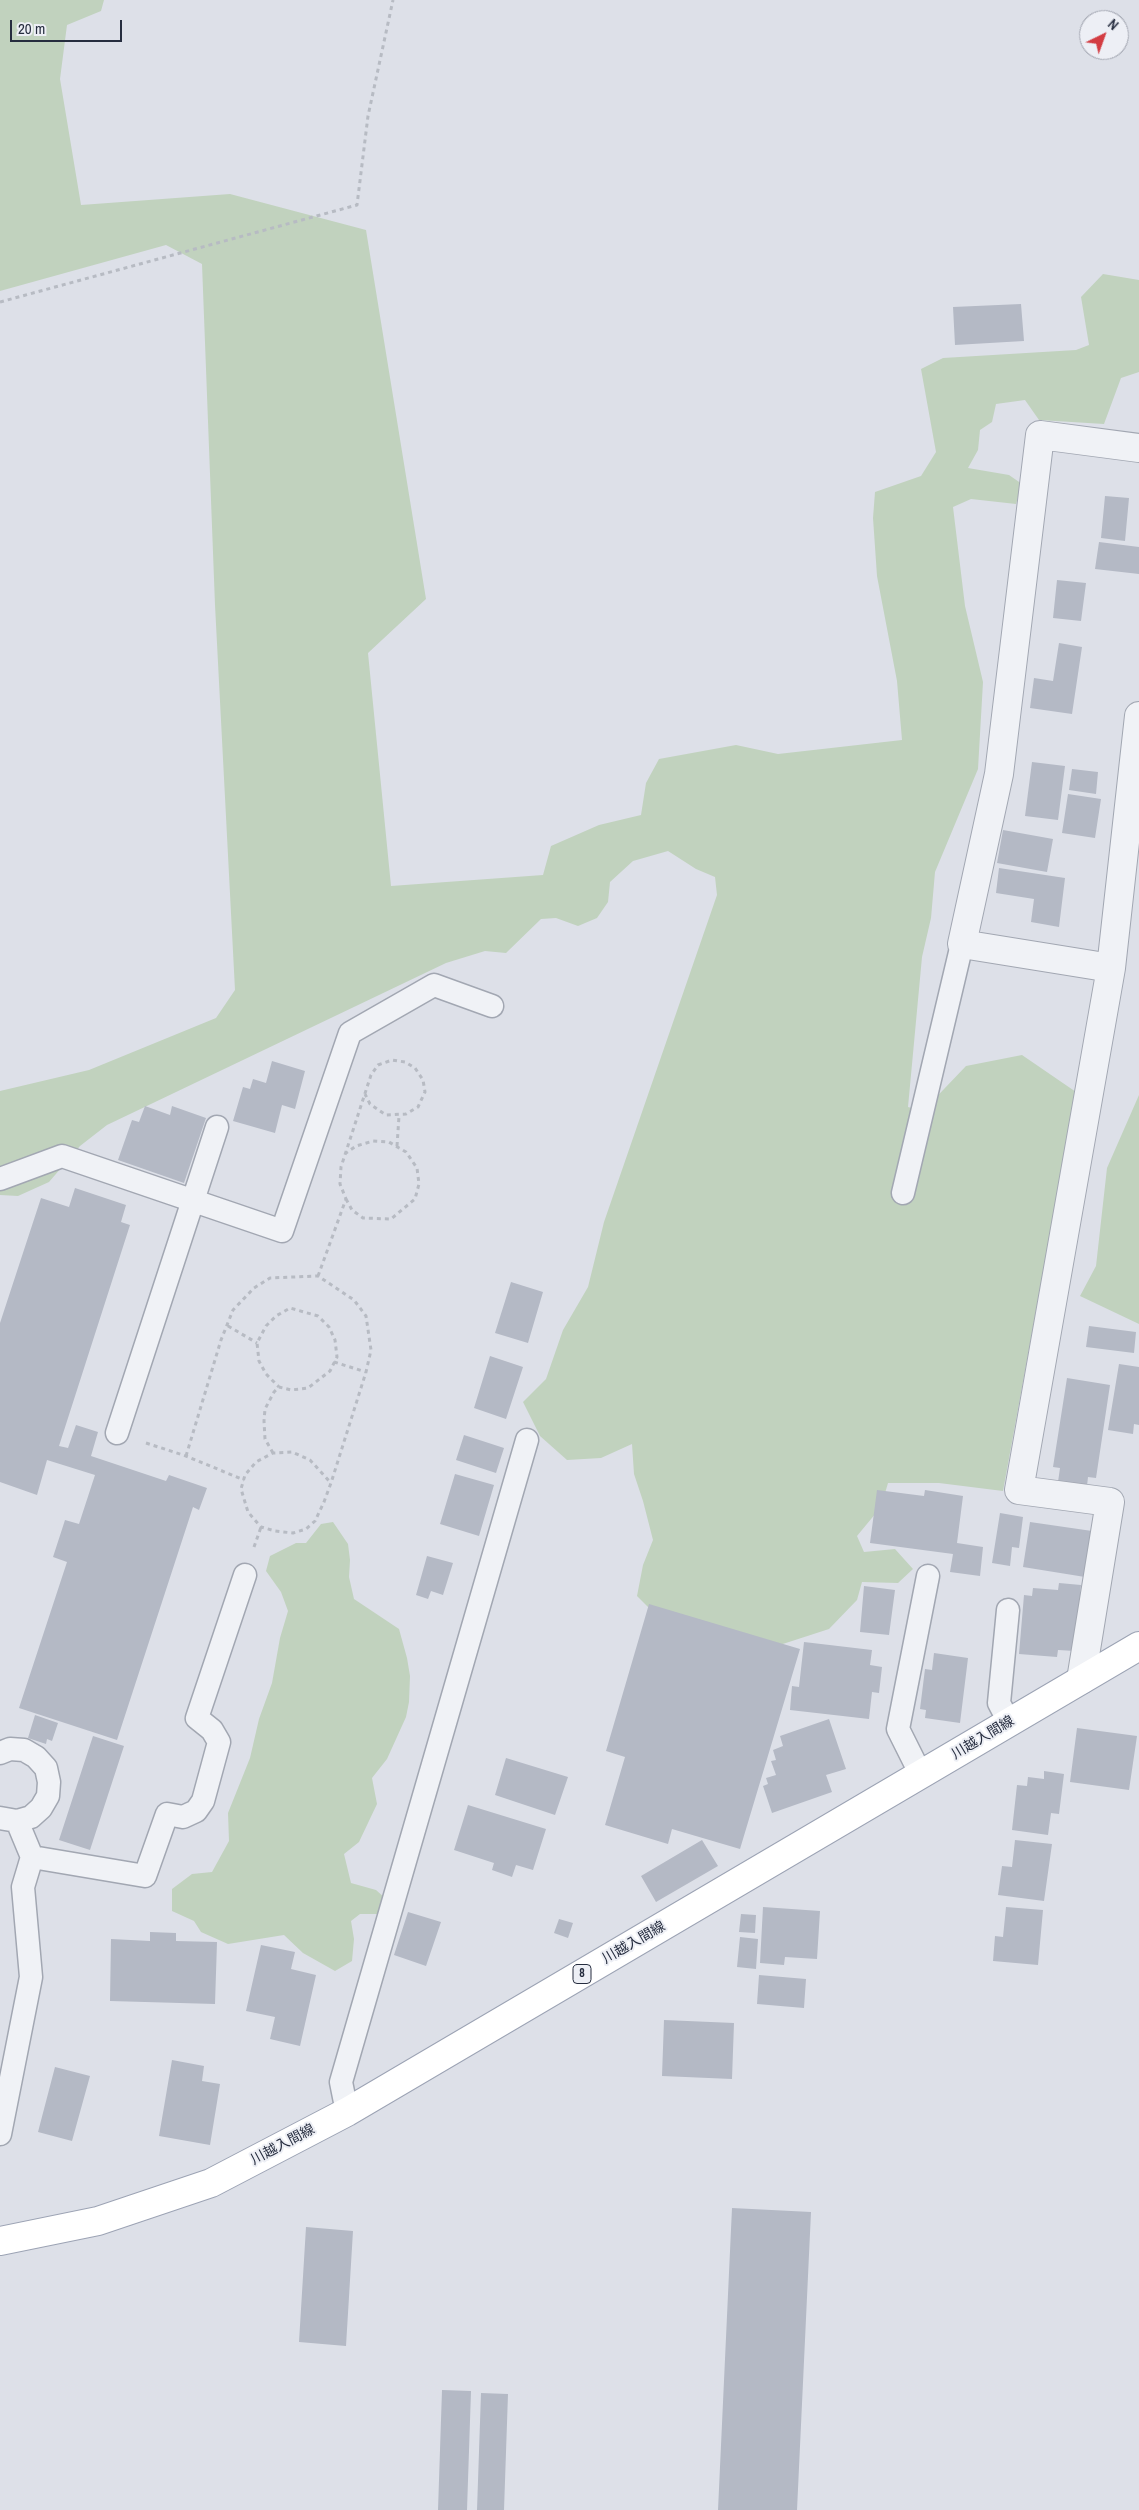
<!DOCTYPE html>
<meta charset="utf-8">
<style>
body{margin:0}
#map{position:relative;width:1139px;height:2510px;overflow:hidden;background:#dde0e8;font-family:"Archivo Narrow",sans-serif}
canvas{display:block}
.north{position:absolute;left:1079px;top:10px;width:50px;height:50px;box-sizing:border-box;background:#edeff5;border:1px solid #9da1ac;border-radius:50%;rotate:42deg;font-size:14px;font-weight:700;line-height:20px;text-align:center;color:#262d3f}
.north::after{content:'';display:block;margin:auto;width:18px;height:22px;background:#d33c42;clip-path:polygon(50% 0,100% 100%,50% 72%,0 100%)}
.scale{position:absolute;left:10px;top:20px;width:112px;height:22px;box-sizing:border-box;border:2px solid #262d3f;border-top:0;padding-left:6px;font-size:15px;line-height:18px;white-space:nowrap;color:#262d3f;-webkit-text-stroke:4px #edeff5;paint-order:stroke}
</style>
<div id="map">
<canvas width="1139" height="2510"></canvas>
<div class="north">N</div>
<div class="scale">20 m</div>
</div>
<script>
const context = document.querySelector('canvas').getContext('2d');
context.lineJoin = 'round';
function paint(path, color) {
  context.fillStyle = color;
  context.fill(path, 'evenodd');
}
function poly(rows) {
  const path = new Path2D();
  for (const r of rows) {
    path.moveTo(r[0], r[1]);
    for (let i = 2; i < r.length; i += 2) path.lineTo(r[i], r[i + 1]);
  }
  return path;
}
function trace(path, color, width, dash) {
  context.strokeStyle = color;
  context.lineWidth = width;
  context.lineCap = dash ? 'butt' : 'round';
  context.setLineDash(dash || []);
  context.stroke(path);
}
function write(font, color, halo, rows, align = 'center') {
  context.font = font + ' "Archivo Narrow","Noto Sans JP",sans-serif';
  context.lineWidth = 4;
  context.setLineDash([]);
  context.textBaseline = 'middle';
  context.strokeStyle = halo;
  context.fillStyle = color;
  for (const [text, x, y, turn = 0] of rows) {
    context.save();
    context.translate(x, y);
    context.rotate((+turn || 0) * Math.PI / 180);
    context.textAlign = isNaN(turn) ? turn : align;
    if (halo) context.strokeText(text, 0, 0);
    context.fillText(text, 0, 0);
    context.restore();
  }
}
paint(poly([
 [0,0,104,0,101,11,67,25,60,79,81,205,230,194,366,230,426,599,368,653,391,886,543,875,551,846,599,825,641,815,646,783,659,759,736,745,778,754,902,740,897,681,877,576,873,518,875,492,921,476,936,452,921,369,943,358,1076,350,1089,345,1081,297,1103,274,1139,280,1139,372,1121,378,1104,424,1039,420,1025,400,996,404,992,422,980,430,978,450,968,468,1009,475,1022,484,1016,504,971,499,953,507,965,606,983,682,978,769,935,872,931,918,922,957,908,1107,923,1111,966,1066,1022,1055,1076,1092,1003,1491,939,1483,888,1483,881,1507,857,1536,864,1552,895,1549,913,1569,898,1583,862,1582,857,1600,829,1629,752,1654,677,1636,637,1596,643,1565,653,1540,643,1501,634,1474,632,1444,601,1458,567,1460,540,1436,523,1402,546,1379,563,1330,588,1287,604,1222,717,895,715,877,696,869,668,851,633,861,610,882,608,902,597,918,578,926,556,918,541,919,506,953,485,951,446,963,107,1125,80,1146,49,1182,18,1196,0,1195,0,1091,89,1070,216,1018,235,990,215,605,202,264,166,245,0,291],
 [1139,1095,1139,1324,1080,1296,1096,1266,1107,1168],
 [333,1522,348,1544,350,1560,349,1577,354,1599,399,1629,407,1658,410,1676,409,1702,406,1717,387,1759,372,1778,377,1804,359,1842,344,1854,351,1883,376,1890,385,1898,382,1914,360,1914,351,1921,354,1939,352,1961,335,1971,303,1953,284,1935,228,1944,201,1932,194,1921,172,1911,172,1889,192,1874,212,1872,229,1841,228,1813,250,1758,259,1719,272,1683,280,1638,288,1611,281,1592,266,1571,270,1556,296,1543,306,1543,321,1524]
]), '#c1d2be');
paint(poly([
 [1021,304,1024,341,955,345,953,307],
 [1105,496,1129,498,1125,541,1101,538],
 [1099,542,1139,547,1139,574,1095,569],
 [1057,580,1086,583,1081,621,1053,618],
 [1059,643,1082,647,1072,714,1030,708,1034,678,1053,681],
 [1032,762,1065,766,1058,820,1025,816],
 [1072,769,1098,772,1096,794,1069,790],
 [1068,794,1101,799,1095,838,1062,833],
 [1003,830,1053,839,1047,872,997,863],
 [999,868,1065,878,1059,927,1031,922,1034,899,996,893],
 [272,1061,305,1071,295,1109,282,1105,275,1133,233,1121,243,1087,250,1089,253,1079,266,1083],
 [145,1106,170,1115,172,1106,206,1118,184,1183,118,1160,132,1120,139,1122],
 [75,1188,126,1205,121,1222,130,1225,59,1446,68,1448,76,1425,98,1432,91,1456,166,1481,169,1475,207,1488,199,1510,193,1507,117,1740,19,1708,67,1562,53,1557,65,1520,79,1524,95,1475,47,1460,37,1495,0,1482,0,1323,41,1198,69,1207],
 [511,1282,543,1292,528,1343,495,1333],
 [1089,1326,1136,1332,1134,1353,1086,1347],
 [490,1356,523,1367,506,1419,474,1408],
 [1119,1364,1139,1367,1139,1425,1134,1424,1133,1434,1108,1430],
 [1067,1378,1110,1385,1096,1478,1088,1477,1087,1486,1058,1482,1060,1468,1053,1467],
 [464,1435,504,1448,496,1473,456,1460],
 [455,1474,494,1485,479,1536,440,1524],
 [877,1490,924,1496,925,1490,963,1496,957,1543,983,1547,980,1576,950,1572,953,1554,870,1543],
 [1000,1513,1023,1517,1019,1548,1012,1547,1010,1566,992,1563],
 [1030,1522,1092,1531,1085,1577,1023,1567],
 [427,1556,453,1563,443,1595,431,1591,428,1599,416,1595],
 [1059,1583,1081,1585,1075,1651,1058,1650,1057,1657,1019,1654,1024,1595,1032,1596,1033,1588,1058,1590],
 [864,1586,895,1590,889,1635,860,1632],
 [649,1604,800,1649,740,1849,672,1829,668,1844,605,1825,625,1757,606,1751],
 [804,1642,872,1650,870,1665,882,1667,879,1693,872,1692,869,1719,790,1710,792,1686,799,1687],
 [934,1653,968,1658,960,1723,925,1718,926,1710,920,1709,925,1669,932,1670],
 [35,1715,58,1723,52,1741,47,1739,46,1744,28,1738],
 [829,1719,846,1769,826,1775,832,1792,772,1813,763,1786,768,1784,766,1778,776,1775,771,1761,776,1760,773,1750,783,1746,780,1736],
 [1077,1728,1137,1736,1129,1790,1070,1782],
 [93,1736,124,1746,90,1850,59,1840],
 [506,1758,568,1777,555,1815,495,1795],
 [1044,1771,1064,1774,1059,1814,1051,1813,1048,1835,1012,1830,1017,1785,1027,1786,1028,1777,1044,1779],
 [468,1805,546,1829,533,1870,516,1865,512,1877,492,1870,494,1863,454,1850],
 [702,1840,718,1866,656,1902,641,1876],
 [1015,1840,1052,1844,1044,1901,998,1895,1002,1866,1012,1867],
 [763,1907,820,1911,817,1959,785,1957,784,1965,760,1963],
 [1006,1907,1043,1910,1038,1965,993,1961,995,1936,1003,1937],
 [408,1912,441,1922,426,1966,394,1955],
 [741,1914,756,1915,755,1933,739,1932],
 [559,1919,573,1923,568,1938,554,1933],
 [150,1932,176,1933,176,1941,217,1942,215,2004,110,2001,111,1939,150,1941],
 [740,1937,758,1939,756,1969,737,1967],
 [261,1945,295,1952,291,1969,316,1975,300,2046,270,2039,275,2017,246,2011],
 [759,1975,806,1979,804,2008,757,2004],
 [664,2020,734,2023,732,2079,662,2076],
 [172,2060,204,2066,202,2081,220,2084,210,2145,159,2136],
 [55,2067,90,2076,72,2141,38,2132],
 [732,2208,811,2212,797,2510,718,2510],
 [306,2227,353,2231,346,2346,299,2342],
 [442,2390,471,2391,467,2510,438,2510],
 [481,2393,508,2394,504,2510,477,2510]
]), '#b4b9c5');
const service = poly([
 [0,1179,62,1156,282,1231,350,1033,434,985,492,1006],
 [903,1193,962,944],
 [117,1433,217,1127],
 [1008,1610,999,1703,1009,1722],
 [0,1753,10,1749,24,1750,36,1757,46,1768,49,1782,48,1796,41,1808,31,1817,17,1821,0,1818],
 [921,1775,898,1729,928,1576],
 [32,1857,145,1876,167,1814,183,1817,196,1811,203,1801,219,1742,212,1730,197,1718,245,1575],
 [347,2112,341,2082,527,1440],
 [0,2134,31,1977,23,1887,32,1857,17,1821]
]);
const minor = poly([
 [1111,968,962,944,999,774,1040,435,1139,448],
 [1081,1680,1110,1502,1019,1490,1111,968,1139,716]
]);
const primary = poly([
 [0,2241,98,2221,211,2183,347,2112,1139,1646]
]);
trace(service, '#a2a7b2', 25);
trace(minor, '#a2a7b2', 30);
trace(primary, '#9ca3b4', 30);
trace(poly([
 [0,302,357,205,368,116,393,0],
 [397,1146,399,1116],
 [346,1199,352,1210,363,1218,391,1219,415,1199,419,1184,417,1168,406,1152,389,1142,373,1141,356,1146,346,1153],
 [318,1276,346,1199,340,1184,341,1167,371,1075,378,1065,392,1060,405,1062,415,1068,423,1080,425,1092,418,1107,406,1114,386,1115,370,1104,365,1094],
 [228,1326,257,1343],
 [334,1362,366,1372],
 [146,1443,186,1456,244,1480],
 [273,1453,265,1439,264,1421,265,1409,274,1392,279,1387,291,1390,308,1388,330,1371,337,1357,335,1340,329,1327,318,1316,290,1308,276,1316,266,1326,257,1343,259,1361,266,1374,279,1387],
 [186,1456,221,1340,233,1310,254,1288,270,1278,318,1276,354,1300,366,1316,371,1350,366,1372,331,1483,324,1502,315,1521,306,1529,293,1533,275,1531,261,1527,248,1512,241,1489,245,1475,256,1462,273,1453,292,1452,310,1460,331,1483],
 [254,1547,261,1527]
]), '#b7bbc3', 3, [4, 4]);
trace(service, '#f0f2f6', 22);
trace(minor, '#f0f2f6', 28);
trace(primary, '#fff', 28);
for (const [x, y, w] of [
 [582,1974,18]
]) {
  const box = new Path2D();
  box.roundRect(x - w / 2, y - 9.5, w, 19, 4);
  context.fillStyle = '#edeff5';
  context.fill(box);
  trace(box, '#262d3f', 1);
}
write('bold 12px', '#262d3f', null, [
 ["8",582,1974]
]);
write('14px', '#262d3f', '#edeff5', [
 ["川越入間線",983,1738,-31],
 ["川越入間線",634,1943,-30],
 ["川越入間線",283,2145,-28]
]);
</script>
